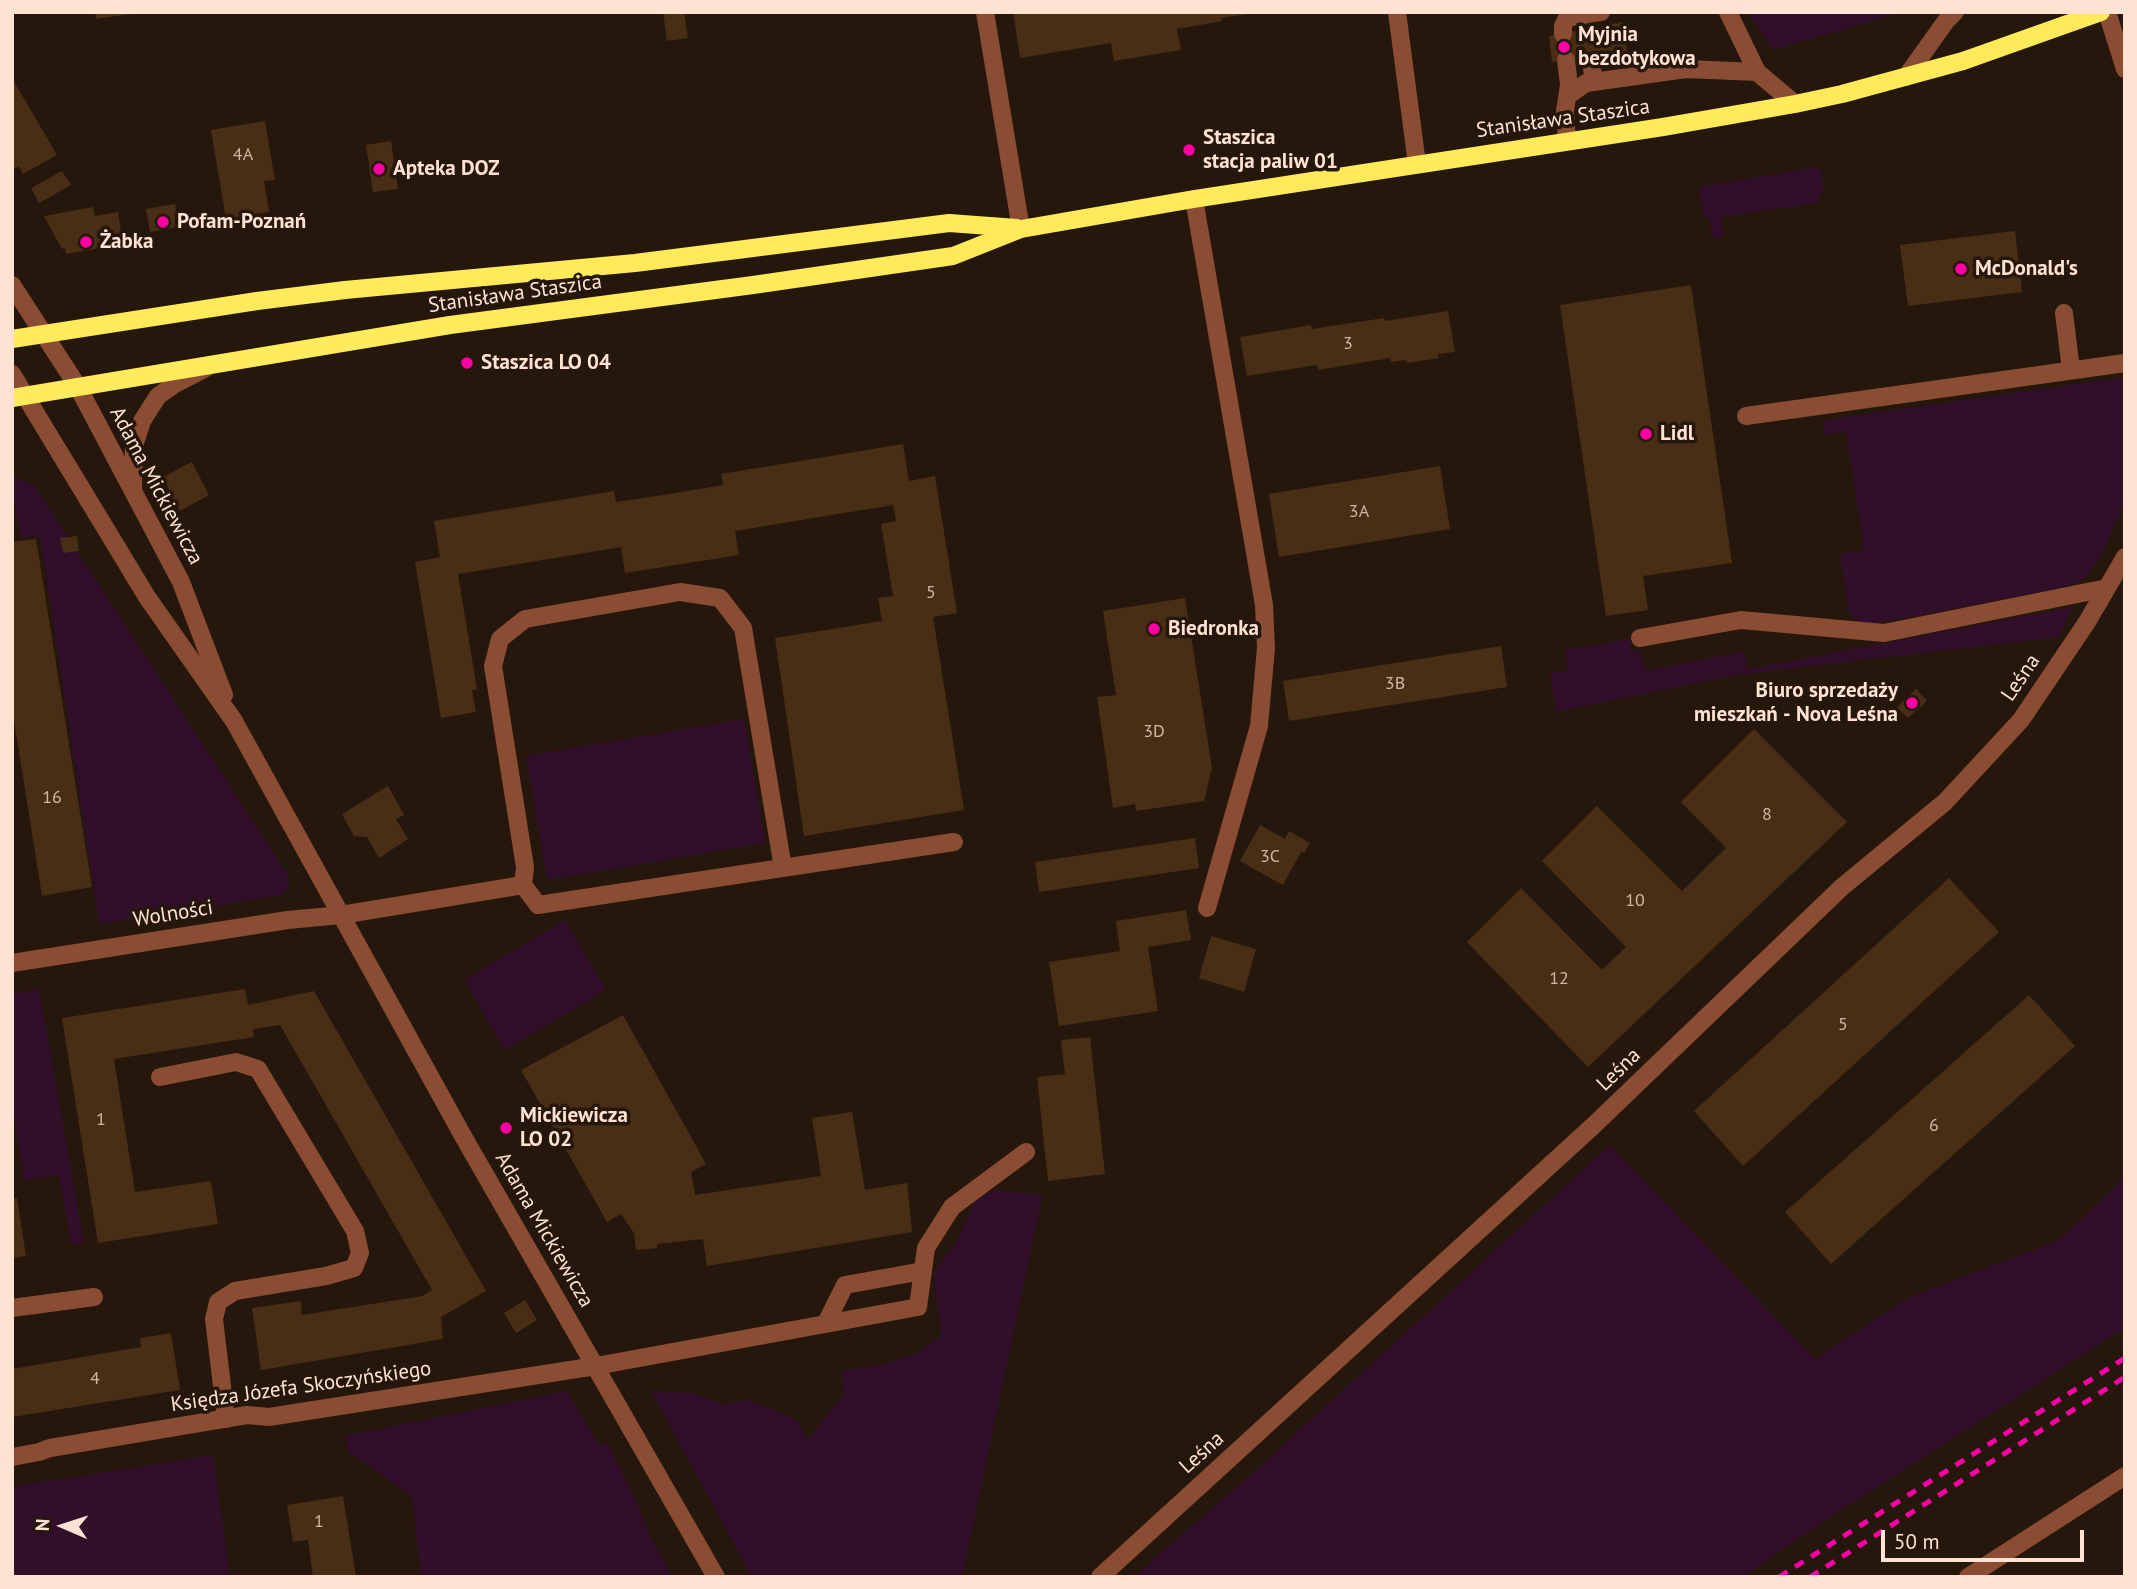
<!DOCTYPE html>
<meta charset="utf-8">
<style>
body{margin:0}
#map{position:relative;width:2137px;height:1589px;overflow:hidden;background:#26170c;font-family:"PT Sans",sans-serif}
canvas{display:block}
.frame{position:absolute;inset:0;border:14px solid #ffe2d2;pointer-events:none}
.north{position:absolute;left:28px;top:1491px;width:70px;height:70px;-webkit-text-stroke:5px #26170c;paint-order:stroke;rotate:273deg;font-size:19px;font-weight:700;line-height:28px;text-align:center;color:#ffe2d2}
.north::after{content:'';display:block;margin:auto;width:24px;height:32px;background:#ffe2d2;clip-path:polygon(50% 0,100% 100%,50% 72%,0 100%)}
.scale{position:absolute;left:1881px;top:1530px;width:203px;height:32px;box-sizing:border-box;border:4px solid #ffe2d2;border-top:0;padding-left:9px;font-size:21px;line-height:24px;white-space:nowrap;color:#ffe2d2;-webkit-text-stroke:5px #26170c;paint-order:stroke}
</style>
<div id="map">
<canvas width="2137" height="1589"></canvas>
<div class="frame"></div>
<div class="north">N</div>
<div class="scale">50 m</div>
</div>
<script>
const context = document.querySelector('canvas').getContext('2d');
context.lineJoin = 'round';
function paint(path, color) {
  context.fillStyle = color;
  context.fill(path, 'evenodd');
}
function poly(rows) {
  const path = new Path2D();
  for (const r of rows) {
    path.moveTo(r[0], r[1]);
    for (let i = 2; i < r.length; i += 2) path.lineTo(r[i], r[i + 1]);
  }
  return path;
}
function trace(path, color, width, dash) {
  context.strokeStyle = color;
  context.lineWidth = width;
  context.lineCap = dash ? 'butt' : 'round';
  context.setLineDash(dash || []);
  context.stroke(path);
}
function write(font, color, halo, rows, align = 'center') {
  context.font = font + ' "PT Sans",sans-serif';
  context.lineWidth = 7;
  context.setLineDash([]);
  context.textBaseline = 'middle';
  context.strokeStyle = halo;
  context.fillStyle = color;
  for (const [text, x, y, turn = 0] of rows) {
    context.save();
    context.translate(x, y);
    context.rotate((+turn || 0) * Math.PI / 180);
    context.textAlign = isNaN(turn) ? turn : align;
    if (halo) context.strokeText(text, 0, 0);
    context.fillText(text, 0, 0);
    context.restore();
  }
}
paint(poly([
 [1748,12,1902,12,1773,50],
 [1819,167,1822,174,1823,190,1817,203,1721,217,1724,236,1712,238,1709,216,1703,217,1699,187],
 [2125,377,2125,501,2103,551,2088,575,2078,582,2050,590,1872,624,1861,623,1852,617,1848,609,1840,554,1864,550,1846,432,1824,435,1824,420],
 [12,476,34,485,288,875,289,887,283,895,99,924,40,536,21,538,12,489],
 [2072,607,2059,637,1736,675,1556,712,1550,673,1568,670,1565,650,1630,639,1631,652,1640,650,1645,671,1744,651,1748,669],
 [744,719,765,843,547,880,526,756],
 [565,920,606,990,505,1050,464,980],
 [39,989,84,1243,71,1245,59,1175,24,1181,12,1101,12,994],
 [1610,1145,1815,1359,1910,1297,2059,1240,2125,1177,2125,1328,1826,1520,1743,1577,1134,1577,1266,1461],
 [993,1190,1041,1195,1042,1198,962,1577,752,1577,651,1391,693,1393,722,1404,750,1400,797,1420,807,1440,843,1396,842,1371,881,1365,916,1354,941,1337,934,1272,958,1240,974,1202],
 [567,1391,598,1444,608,1444,637,1503,650,1536,673,1577,421,1577,412,1497,348,1451,345,1436],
 [213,1455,230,1577,12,1577,12,1487]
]), '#310f2a');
paint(poly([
 [95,12,130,12,130,14,96,19],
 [663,12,684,12,688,38,667,41],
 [1013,12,1105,12,1106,14,1117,12,1248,12,1248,14,1221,18,1222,21,1177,29,1181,50,1114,61,1111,43,1020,58],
 [1623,22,1628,56,1581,62,1580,58,1552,62,1549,36],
 [12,78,57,155,23,174,19,166,14,169,12,166],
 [265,121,275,180,264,181,269,212,226,219,211,130],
 [391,141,398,189,373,192,366,145],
 [62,171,71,185,39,203,31,188],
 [175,204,179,227,150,232,146,209],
 [93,207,95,216,118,212,123,244,66,254,65,248,62,249,44,216],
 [2015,231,2022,292,1908,306,1900,245],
 [1691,285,1732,563,1643,576,1648,610,1606,616,1560,305],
 [1448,311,1455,352,1438,354,1439,358,1407,363,1406,360,1391,362,1390,358,1318,370,1317,365,1247,376,1240,337,1311,325,1312,329,1384,318,1385,321],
 [903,444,909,481,935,476,957,613,933,617,964,810,804,836,775,638,882,621,878,598,893,596,881,524,896,521,893,505,735,531,739,555,625,573,621,547,458,574,477,689,472,690,476,712,441,718,415,562,440,557,434,521,614,491,616,502,670,494,723,485,721,474],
 [192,462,209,495,180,511,163,477],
 [1440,466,1450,529,1279,557,1269,494],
 [77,536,79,551,63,553,60,538],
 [36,539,92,887,42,896,12,708,12,542],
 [1185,598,1212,768,1204,801,1136,811,1135,804,1113,808,1097,697,1116,695,1103,611],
 [1501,646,1507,687,1289,721,1283,681],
 [1916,689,1927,701,1908,718,1897,707],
 [1754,729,1847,822,1588,1067,1467,942,1521,888,1602,970,1626,947,1542,861,1597,806,1682,891,1726,848,1681,802],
 [388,786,404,815,396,819,408,839,379,858,367,837,354,836,342,814],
 [1260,825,1285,839,1289,831,1310,843,1304,853,1301,852,1283,885,1240,861],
 [1195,838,1199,868,1039,892,1035,862],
 [1949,878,1999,932,1743,1166,1694,1111],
 [1186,910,1191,940,1148,947,1158,1011,1059,1026,1049,962,1120,951,1116,921],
 [1211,936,1256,949,1244,992,1199,978],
 [245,989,248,1005,314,991,486,1291,441,1317,443,1339,261,1370,252,1308,301,1301,302,1315,423,1296,432,1290,280,1025,253,1029,254,1037,114,1059,135,1192,211,1181,218,1224,98,1243,62,1018],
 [2029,995,2075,1046,1831,1264,1785,1212],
 [623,1015,706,1164,691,1172,695,1195,821,1176,812,1118,852,1112,865,1190,907,1183,912,1232,707,1266,703,1239,657,1244,657,1248,636,1250,634,1233,621,1214,607,1222,521,1070],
 [1090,1037,1105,1174,1048,1181,1037,1077,1065,1074,1061,1040],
 [17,1198,26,1256,12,1258,12,1199],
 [525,1300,537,1320,516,1333,504,1313],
 [171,1333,180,1390,12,1417,12,1369,141,1347,140,1338],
 [343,1496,356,1577,313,1577,308,1540,293,1542,287,1505]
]), '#492e16');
trace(poly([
 [985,12,1021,229],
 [1397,12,1417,164],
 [1728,12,1757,72],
 [2107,12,2125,69],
 [1563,34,1563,26,1567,18,1601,12],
 [1566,60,1569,85,1565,111,1567,141],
 [1591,61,1594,82],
 [1906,77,1946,21,1955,12],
 [1569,95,1586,83,1686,69,1757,72,1795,104],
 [1194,199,1264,605,1266,648,1259,726,1207,908],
 [12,285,78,387,181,582,224,695],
 [2064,313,2071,370],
 [12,374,147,597,234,721,463,1136,716,1577],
 [1746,416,2125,363],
 [133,489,134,446,142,421,158,396,175,384,206,368],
 [1640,638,1741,620,1884,633,2107,588],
 [523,885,525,867,493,666,500,639,525,619,680,592,720,598,743,628,783,868],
 [12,963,288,920,341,915,523,885,538,905,954,842],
 [160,1077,236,1062,258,1069,355,1231,360,1253,354,1268,326,1276,235,1291,218,1302,214,1319,226,1419],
 [12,1308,94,1297],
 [826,1323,845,1285,923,1271],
 [12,1457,39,1452,50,1448,247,1415,269,1417,596,1366,918,1307,926,1248,952,1207,1026,1152],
 [1100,1577,1594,1125,1842,887,1945,802,2021,720,2087,622,2125,557],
 [1968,1577,2125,1476]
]), '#8a4c33', 18);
trace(poly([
 [12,339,257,301,345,290,635,263,949,223,1017,228],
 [12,398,450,325,753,285,953,256,1021,229,1194,199,1663,127,1795,104,1842,94,1963,61,2101,12]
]), '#ffeb59', 18);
trace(poly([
 [1779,1577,2125,1358],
 [1810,1577,2125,1377]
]), '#fd00a3', 5, [10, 9]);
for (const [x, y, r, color] of [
 [1564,47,7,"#fd00a3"],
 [1189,150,7,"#fd00a3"],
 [379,169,7,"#fd00a3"],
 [163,222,7,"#fd00a3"],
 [86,242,7,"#fd00a3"],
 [1961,269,7,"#fd00a3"],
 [467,363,7,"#fd00a3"],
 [1646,434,7,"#fd00a3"],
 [1154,629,7,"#fd00a3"],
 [1912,703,7,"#fd00a3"],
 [506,1128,7,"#fd00a3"]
]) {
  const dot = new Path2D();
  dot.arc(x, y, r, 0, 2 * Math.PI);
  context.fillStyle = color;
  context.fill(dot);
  trace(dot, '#26170c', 2.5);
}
write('18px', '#d2b5a3', null, [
 ["4A",243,155],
 ["3",1348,344],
 ["3A",1359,512],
 ["5",931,593],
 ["3B",1395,684],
 ["3D",1154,732],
 ["16",52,798],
 ["8",1767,815],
 ["3C",1270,857],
 ["10",1635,901],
 ["12",1559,979],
 ["5",1843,1025],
 ["1",101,1120],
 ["6",1934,1126],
 ["4",95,1379],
 ["1",319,1522]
]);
write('bold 21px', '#ffe2d2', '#26170c', [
 ["Myjnia",1578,35],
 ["bezdotykowa",1578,59],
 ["Staszica",1203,138],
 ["stacja paliw 01",1203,162],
 ["Apteka DOZ",393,169],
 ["Pofam-Poznań",177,222],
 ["Żabka",100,242],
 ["McDonald's",1975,269],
 ["Staszica LO 04",481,363],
 ["Lidl",1660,434],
 ["Biedronka",1168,629],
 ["Biuro sprzedaży",1898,691,"right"],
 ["mieszkań - Nova Leśna",1898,715,"right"],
 ["Mickiewicza",520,1116],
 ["LO 02",520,1140]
], 'left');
write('21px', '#ffe2d2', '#26170c', [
 ["Stanisława Staszica",1563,119,-8],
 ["Stanisława Staszica",515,294,-8],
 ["Adama Mickiewicza",156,486,62],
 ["Leśna",2021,678,-56],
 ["Wolności",173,914,-9],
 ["Leśna",1619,1070,-44],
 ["Adama Mickiewicza",544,1230,60],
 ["Księdza Józefa Skoczyńskiego",301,1387,-8],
 ["Leśna",1202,1453,-42]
]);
</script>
